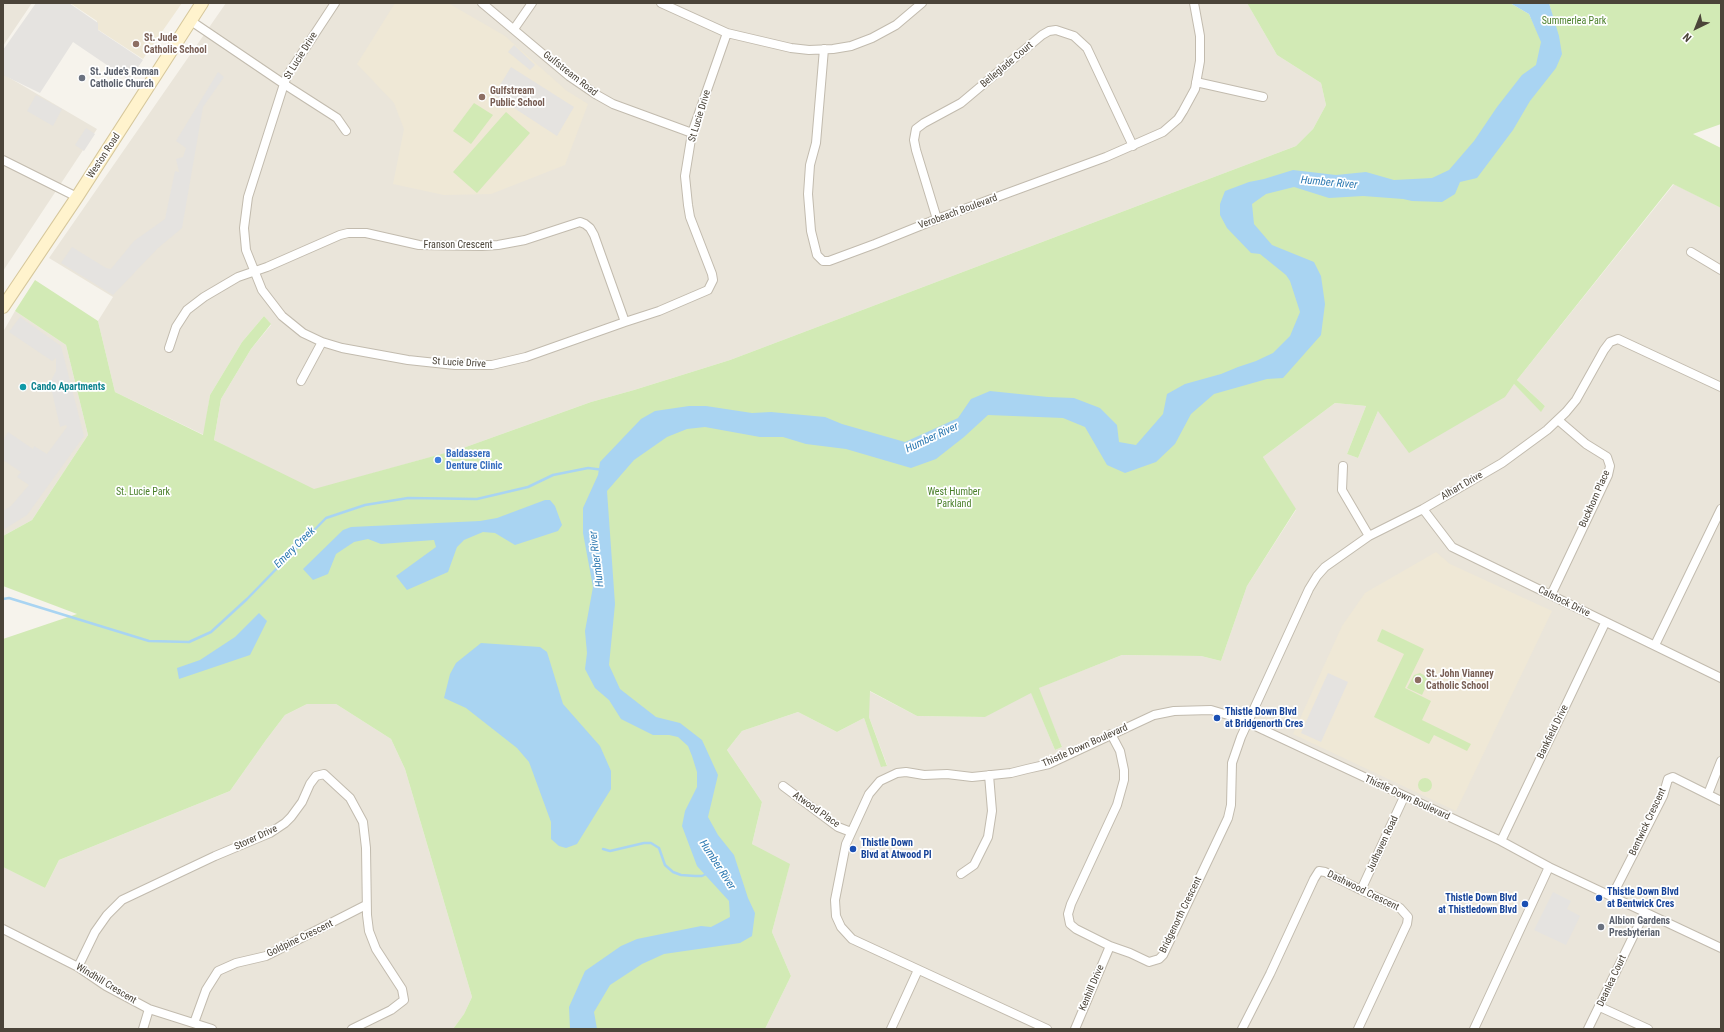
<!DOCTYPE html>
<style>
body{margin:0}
#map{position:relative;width:1724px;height:1032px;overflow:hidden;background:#f6f3ec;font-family:"Roboto Condensed",sans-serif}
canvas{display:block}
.frame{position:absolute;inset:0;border:4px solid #4b4439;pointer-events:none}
.north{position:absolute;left:1676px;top:8px;width:40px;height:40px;-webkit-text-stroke:3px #fff;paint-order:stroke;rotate:223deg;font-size:11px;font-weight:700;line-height:16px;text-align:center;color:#4b4439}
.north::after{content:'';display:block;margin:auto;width:14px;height:18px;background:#4b4439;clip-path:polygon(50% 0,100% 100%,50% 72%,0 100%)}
</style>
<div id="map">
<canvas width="1724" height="1032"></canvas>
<div class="frame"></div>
<div class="north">N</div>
</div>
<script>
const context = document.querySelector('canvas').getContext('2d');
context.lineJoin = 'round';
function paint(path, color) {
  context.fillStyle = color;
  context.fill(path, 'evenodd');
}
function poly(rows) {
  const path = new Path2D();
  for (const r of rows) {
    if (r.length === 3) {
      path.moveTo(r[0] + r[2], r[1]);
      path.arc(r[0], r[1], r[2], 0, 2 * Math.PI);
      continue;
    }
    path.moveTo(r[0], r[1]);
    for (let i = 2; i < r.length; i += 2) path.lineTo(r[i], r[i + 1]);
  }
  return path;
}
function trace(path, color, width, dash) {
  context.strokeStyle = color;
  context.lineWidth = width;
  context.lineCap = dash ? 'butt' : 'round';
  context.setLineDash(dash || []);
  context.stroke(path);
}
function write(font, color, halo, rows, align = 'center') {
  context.font = font + ' "Roboto Condensed",sans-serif';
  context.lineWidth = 3.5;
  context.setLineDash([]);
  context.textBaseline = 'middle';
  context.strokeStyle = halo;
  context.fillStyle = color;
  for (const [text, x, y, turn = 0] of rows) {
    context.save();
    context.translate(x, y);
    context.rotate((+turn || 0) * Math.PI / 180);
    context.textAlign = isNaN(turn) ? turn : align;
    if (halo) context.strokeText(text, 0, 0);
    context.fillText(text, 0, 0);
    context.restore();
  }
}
paint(poly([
 [3,3,32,3,3,46],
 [226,3,1247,3,1277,55,1321,83,1326,105,1313,129,1296,146,730,360,634,390,591,402,463,448,313,490,214,440,221,399,251,349,271,325,264,316,242,342,210,395,204,435,115,392,98,321,113,297,49,258],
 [3,74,97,129,3,271],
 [1674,184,1721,208,1721,1029,765,1029,791,976,772,932,789,867,752,844,762,802,727,750,742,731,798,712,837,732,864,718,882,767,887,765,869,717,869,691,917,716,984,717,1031,692,1055,750,1062,747,1038,688,1122,655,1201,656,1221,661,1247,586,1296,510,1263,457,1335,403,1366,406,1347,454,1358,458,1378,411,1514,384,1541,411,1545,406,1517,380],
 [15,311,66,345,88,435,32,520,3,536,3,332],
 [307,704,336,704,391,739,405,769,472,997,464,1014,453,1029,3,1029,3,867,45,888,59,860,230,791,266,740,285,715]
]), '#eae5da');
paint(poly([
 [70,3,182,3,143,59,97,29,97,21],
 [395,3,448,3,505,36,567,91,588,104,565,165,491,194,444,195,393,184,404,129,394,103,357,64],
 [1436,552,1450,564,1552,611,1456,811,1293,734,1342,626,1365,593]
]), '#efe8d6');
paint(poly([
 [1247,3,1510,3,1529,14,1542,42,1553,18,1549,3,1721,3,1721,124,1693,134,1721,148,1721,208,1673,184,1517,380,1545,406,1541,412,1514,384,1505,397,1409,453,1378,411,1358,458,1347,454,1366,406,1335,403,1263,457,1296,509,1247,586,1221,661,1201,656,1122,655,1039,688,1062,747,1055,750,1031,693,985,717,917,716,870,691,869,717,887,766,881,767,864,718,837,732,798,712,742,731,727,750,762,802,752,844,790,864,772,932,791,976,765,1029,453,1029,464,1014,472,997,405,769,391,739,336,704,307,704,285,715,266,740,230,791,59,860,45,888,3,867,3,639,77,614,3,586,3,536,32,520,88,435,66,345,15,311,35,280,98,321,115,392,203,435,210,395,242,342,264,316,271,324,251,349,221,399,214,440,314,489,463,448,591,402,634,390,730,360,1296,146,1313,129,1326,105,1321,83,1277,55],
 [474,103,493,115,471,144,453,131],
 [506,112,530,133,477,193,453,172],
 [1382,629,1424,649,1405,688,1431,701,1422,720,1471,744,1467,751,1434,735,1429,744,1374,717,1404,654,1377,641],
 [1420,673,1430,678,1422,695,1407,688,1414,675],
 [1425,785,7]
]), '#d2eab5');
paint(poly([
 [36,3,69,3,98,23,98,30,143,60,129,80,73,42,40,93,3,75,3,50],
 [514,45,535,65,530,70,508,52],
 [511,67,574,107,557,136,494,95],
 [218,72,224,77,203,107,182,228,158,248,113,295,61,263,72,247,106,268,111,269,134,241,165,219,175,171,179,172,176,159,183,157,186,148,176,141],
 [36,95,62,109,53,126,27,111],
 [86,128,95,134,84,151,75,145],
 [20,317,61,346,84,436,27,515,3,530,3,511,11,506,29,485,17,477,21,472,3,460,3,441,8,432,33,449,34,446,47,454,67,427,66,425,60,427,50,383,56,371,56,358,52,361,9,332],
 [1328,673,1348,682,1321,742,1301,733],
 [1553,892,1571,901,1567,909,1580,916,1566,945,1534,930]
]), '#e5e3e0');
paint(poly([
 [1510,3,1549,3,1559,36,1562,54,1556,68,1530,101,1513,130,1477,178,1460,182,1455,194,1442,202,1412,201,1403,199,1363,196,1329,198,1294,187,1266,194,1252,204,1254,224,1272,245,1314,262,1321,276,1325,304,1321,335,1283,378,1267,379,1214,394,1191,414,1175,444,1156,462,1125,473,1107,465,1085,427,1063,418,988,415,964,437,936,459,911,468,846,449,806,444,783,437,760,437,705,427,687,429,667,437,634,460,607,491,615,604,609,665,620,689,656,717,680,723,702,740,718,775,708,817,718,835,734,855,748,898,755,913,752,936,740,943,664,954,642,964,610,985,594,1012,597,1029,570,1029,569,1007,585,971,621,946,637,939,701,926,711,927,730,917,729,901,697,866,682,826,685,811,697,787,697,772,692,756,688,746,678,737,669,735,653,735,621,719,609,700,595,688,585,669,587,653,585,631,593,587,583,533,583,508,598,475,600,462,641,419,655,411,689,406,706,406,752,413,771,412,825,417,842,424,905,442,958,418,971,399,990,391,1048,397,1074,398,1100,408,1117,425,1119,442,1136,445,1163,414,1167,394,1185,384,1221,374,1238,367,1256,361,1273,353,1290,336,1300,312,1290,281,1286,275,1260,254,1251,253,1227,228,1220,215,1220,204,1225,191,1249,182,1264,179,1293,170,1336,175,1366,172,1394,180,1432,178,1449,170,1474,141,1497,107,1522,75,1536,65,1541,42,1529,14],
 [545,500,550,500,555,506,562,525,558,531,515,545,495,533,483,532,464,540,457,547,448,572,407,590,396,576,436,547,434,540,381,544,368,539,354,542,336,554,328,574,313,580,303,569,343,530,351,527,480,521,497,518],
 [259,613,267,621,250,655,179,679,177,668,200,660,235,637],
 [481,643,540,647,547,652,563,704,600,746,611,771,611,789,577,844,566,848,559,846,551,839,551,822,529,762,517,748,466,708,444,698,450,674,456,663]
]), '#a9d4f2');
trace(poly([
 [3,599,9,598,149,641,189,642,211,632,247,599,326,518,365,505,408,498,477,499,528,487,553,475,588,468,604,470],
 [603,849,610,851,644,843,651,843,659,848,665,865,673,872,681,875,695,876,702,876,708,873]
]), '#a9d4f2', 2.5);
const street = poly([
 [335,3,287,76,284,84,248,197,244,228,246,250,262,290,282,316,303,333,322,342,342,348,408,360,455,365,492,365,526,357,625,322,659,311,708,290,713,280,712,274,690,217,688,205,685,176,692,133,727,33],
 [482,3,569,76,597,95,613,104,692,133],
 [661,3,727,33,791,48,809,50,833,49,851,46,872,38,896,25,922,3],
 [191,21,284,84,337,118,346,131],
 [514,29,532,3],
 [824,49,816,143,810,165,808,194,811,231,817,255,823,261,829,261,875,244,937,219,1106,157,1163,132,1178,119,1183,111,1195,89,1200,61,1200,36,1194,3],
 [1196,82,1263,97],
 [3,160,77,197],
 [937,219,916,150,914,140,916,129,924,123,961,103,1042,35,1049,31,1056,30,1074,36,1087,48,1133,146],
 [1691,252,1721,270],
 [169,348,176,327,187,310,204,297,238,277,267,267,340,235,348,233,366,233,419,245,482,246,498,245,525,240,580,222,585,224,590,228,594,235,625,322],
 [301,381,322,342],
 [1343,466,1342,490,1369,536],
 [1423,509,1452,547,1721,678],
 [1551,595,1608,475,1610,466,1607,457,1586,444,1558,420],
 [1655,645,1721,509],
 [1111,734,1120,751,1124,770,1124,780,1117,805,1071,904,1068,914,1070,924,1076,929,1110,946,1130,953,1149,962,1159,959,1163,955,1228,818,1231,805,1232,763,1241,737,1309,589,1317,576,1325,567,1369,536,1423,509,1502,463,1547,430,1566,412,1576,400,1604,350,1610,342,1618,339,1721,387],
 [783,786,838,827,851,832],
 [1708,794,1721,761],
 [1501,841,1605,623],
 [961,874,974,865,988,837,992,811,989,775],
 [1361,890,1404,797],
 [1612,896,1663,796,1668,779,1673,777,1721,801],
 [3,929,78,967,106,986,149,1009,212,1029],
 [78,967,95,932,107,915,122,900,215,856,270,833,285,823,291,817,302,802,310,784,316,776,324,774,350,798,363,822,366,848,367,915,369,931,376,949,402,989,404,1000,391,1010,352,1029],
 [1600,1007,1648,1029],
 [194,1023,206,990,218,971,236,963,266,956,366,905],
 [143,1029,149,1009],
 [891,1029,918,970],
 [1047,1029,852,939,841,927,836,916,835,900,846,844,869,794,880,781,897,773,906,772,924,775,947,774,972,777,1011,773,1027,769,1049,764,1154,715,1174,711,1211,710,1238,718,1501,841,1549,867,1721,948],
 [1075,1029,1110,946],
 [1242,1029,1270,974,1314,879,1319,871,1325,872,1361,890,1400,908,1408,917,1407,924,1358,1029],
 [1474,1029,1549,867],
 [1588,1029,1645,912]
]);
const secondary = poly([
 [3,307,77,197,202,3]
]);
trace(street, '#c2bbae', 10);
trace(secondary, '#d6c79b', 14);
trace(street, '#fff', 8);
trace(secondary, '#fff3cd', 12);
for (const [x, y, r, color] of [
 [136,44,4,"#8d6e63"],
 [82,78,4,"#6b7280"],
 [482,97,4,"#8d6e63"],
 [23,387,4,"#0f9aa8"],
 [438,460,4,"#3f7fe0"],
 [1418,680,4,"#8d6e63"],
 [1217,718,4,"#1a4fb4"],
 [853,849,4,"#1a4fb4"],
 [1599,898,4,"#1a4fb4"],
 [1525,904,4,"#1a4fb4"],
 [1601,927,4,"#6b7280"]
]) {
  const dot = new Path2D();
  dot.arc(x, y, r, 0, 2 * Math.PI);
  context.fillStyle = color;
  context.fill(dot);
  trace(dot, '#fff', 1.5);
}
write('10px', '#4a7f2a', '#fff', [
 ["Summerlea Park",1574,21],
 ["St. Lucie Park",143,492],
 ["West Humber",954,492],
 ["Parkland",954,504]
]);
write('bold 10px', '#785e54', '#fff', [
 ["St. Jude",144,38],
 ["Catholic School",144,50],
 ["Gulfstream",490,91],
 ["Public School",490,103],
 ["St. John Vianney",1426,674],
 ["Catholic School",1426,686]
], 'left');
write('10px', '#4b4439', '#fff', [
 ["St Lucie Drive",301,56,-58],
 ["Belleglade Court",1007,65,-40],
 ["Gulfstream Road",570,74,38],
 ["St Lucie Drive",700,116,-73],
 ["Weston Road",104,156,-57],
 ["Verobeach Boulevard",958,212,-20],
 ["Franson Crescent",458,245],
 ["St Lucie Drive",459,363,3],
 ["Alhart Drive",1462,486,-30],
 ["Buckhorn Place",1595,499,-66],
 ["Calstock Drive",1564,602,26],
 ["Bankfield Drive",1553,732,-64],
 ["Thistle Down Boulevard",1085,746,-24],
 ["Thistle Down Boulevard",1407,798,25],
 ["Atwood Place",816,810,35],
 ["Bentwick Crescent",1648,822,-65],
 ["Storer Drive",256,838,-25],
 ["Judhaven Road",1383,844,-65],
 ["Dashwood Crescent",1363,891,26],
 ["Bridgenorth Crescent",1181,915,-64],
 ["Goldpine Crescent",300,939,-26],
 ["Deanlea Court",1612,981,-65],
 ["Windhill Crescent",106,984,31],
 ["Kenhill Drive",1092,988,-67]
]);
write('bold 10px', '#5b616d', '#fff', [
 ["St. Jude's Roman",90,72],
 ["Catholic Church",90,84],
 ["Albion Gardens",1609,921],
 ["Presbyterian",1609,933]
], 'left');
write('bold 10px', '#0d838f', '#fff', [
 ["Cando Apartments",31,387]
], 'left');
write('bold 10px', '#366cbe', '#fff', [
 ["Baldassera",446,454],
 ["Denture Clinic",446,466]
], 'left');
write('bold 10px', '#164399', '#fff', [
 ["Thistle Down Blvd",1225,712],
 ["at Bridgenorth Cres",1225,724],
 ["Thistle Down",861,843],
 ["Blvd at Atwood Pl",861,855],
 ["Thistle Down Blvd",1607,892],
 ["at Bentwick Cres",1607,904],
 ["Thistle Down Blvd",1517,898,"right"],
 ["at Thistledown Blvd",1517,910,"right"]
], 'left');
write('italic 11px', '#2e7ab2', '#fff', [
 ["Humber River",1329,183,5],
 ["Humber River",932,438,-25],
 ["Emery Creek",295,548,-45],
 ["Humber River",597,559,-97],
 ["Humber River",717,865,57]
]);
</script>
